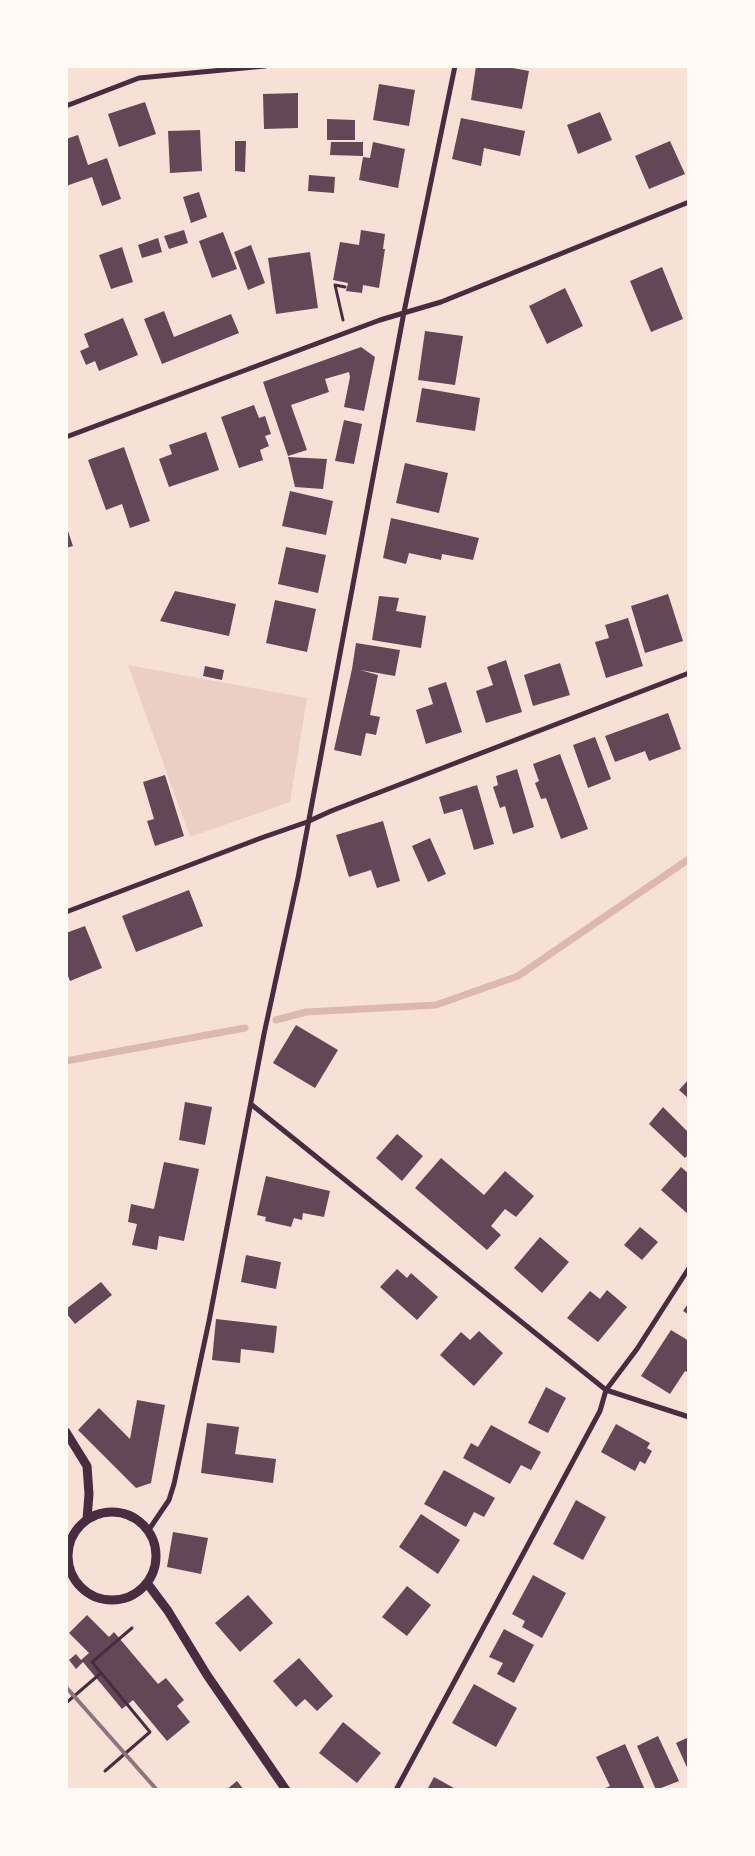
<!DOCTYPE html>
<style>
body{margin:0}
#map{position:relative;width:755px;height:1856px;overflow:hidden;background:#f7e1d7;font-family:Rubik,sans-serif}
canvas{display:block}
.frame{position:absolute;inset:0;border:68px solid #fffaf5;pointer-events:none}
</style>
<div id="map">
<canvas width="755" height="1856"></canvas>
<div class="frame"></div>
</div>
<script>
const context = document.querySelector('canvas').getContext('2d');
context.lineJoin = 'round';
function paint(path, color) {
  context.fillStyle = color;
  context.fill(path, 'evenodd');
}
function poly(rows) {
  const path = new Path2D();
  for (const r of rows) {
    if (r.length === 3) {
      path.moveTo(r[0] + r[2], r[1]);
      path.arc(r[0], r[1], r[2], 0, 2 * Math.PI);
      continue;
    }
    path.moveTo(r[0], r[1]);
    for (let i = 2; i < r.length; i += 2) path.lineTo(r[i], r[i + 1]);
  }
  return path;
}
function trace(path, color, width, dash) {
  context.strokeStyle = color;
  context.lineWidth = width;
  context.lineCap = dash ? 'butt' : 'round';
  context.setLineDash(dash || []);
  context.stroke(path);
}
paint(poly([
 [128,665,307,698,290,802,190,837]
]), '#ebcfc5');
trace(poly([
 [276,1020,306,1012,436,1005,518,976,689,859],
 [66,1061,245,1028]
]), '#dcb8b0', 7);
paint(poly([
 [476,66,502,66,529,71,522,109,471,100],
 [379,84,415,90,409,126,373,120],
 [298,93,298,128,264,129,263,94],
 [145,102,156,134,119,147,108,114],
 [600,112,612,140,578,154,567,125],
 [461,118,525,131,520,156,484,148,481,166,452,159],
 [327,119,355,120,355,140,327,140],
 [200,130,202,171,170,173,168,131],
 [78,135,88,165,107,158,121,199,102,206,92,177,66,186,66,139],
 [235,141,246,141,245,172,235,171],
 [670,141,685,174,649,189,635,156],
 [331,142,363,142,363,156,330,155],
 [373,142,405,149,398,188,359,180,363,157,370,158],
 [309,175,335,177,334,193,308,191],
 [199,192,207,217,191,223,183,197],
 [184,230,188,243,169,249,164,236],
 [361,230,385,234,383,249,385,249,379,288,363,285,362,293,346,291,348,283,333,280,340,242,359,245],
 [223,232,237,269,212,278,199,241],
 [158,238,162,252,142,258,138,245],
 [251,245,265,283,248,290,234,252],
 [122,247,133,282,111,289,99,255],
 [310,252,318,308,276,314,268,258],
 [662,267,683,319,651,332,630,281],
 [565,288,583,326,547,344,529,306],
 [164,311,174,337,231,314,239,333,162,364,144,319],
 [123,318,138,355,99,371,95,361,86,365,80,351,89,347,84,334],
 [425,331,463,336,455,385,418,380],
 [361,347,375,357,364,411,344,407,350,377,349,372,325,379,329,392,291,405,307,450,288,456,263,382],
 [422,388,480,398,475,431,416,422],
 [254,405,259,418,265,416,271,434,265,436,269,446,260,450,263,460,239,468,221,417],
 [344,420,362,424,354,464,335,461],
 [206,432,219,470,169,487,159,459,172,454,169,445],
 [124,447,150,521,130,528,122,504,106,510,88,460],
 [288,457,327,459,323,489,295,487],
 [405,463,448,473,439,513,396,503],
 [290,491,333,501,326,535,282,526],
 [391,518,479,538,473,560,442,554,441,560,409,553,406,564,383,558],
 [67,528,73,546,66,548,66,529],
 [286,547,326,555,318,593,278,584],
 [175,591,236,604,229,636,160,621],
 [668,594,683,641,645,653,631,606],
 [379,596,399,598,396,611,426,616,421,648,372,640],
 [275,600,316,609,307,652,266,643],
 [628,618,643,666,606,678,595,642,609,638,605,625],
 [356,643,400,650,395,676,360,670,378,675,370,715,380,717,376,735,366,733,361,756,334,750,352,669],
 [506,660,522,712,486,723,476,691,493,685,487,667],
 [560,663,570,695,533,706,524,675],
 [205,666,224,670,222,680,203,676],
 [446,682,462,732,426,744,416,710,433,704,428,688],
 [668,713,681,749,649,761,645,751,615,762,605,736],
 [595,737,611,779,588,788,573,745],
 [560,754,588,829,561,839,546,798,541,799,535,783,539,781,533,764],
 [517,769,534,827,513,834,505,806,500,808,493,787,498,785,496,776],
 [165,775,184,836,155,846,147,821,154,819,143,782],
 [477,785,494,844,474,850,462,809,444,814,439,797],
 [383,821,400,881,377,888,371,870,349,877,336,835],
 [430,838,446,874,428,882,412,846],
 [189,890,203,926,136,952,122,916],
 [85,926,102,968,70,981,66,971,66,933],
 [296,1025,338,1050,315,1088,273,1063],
 [689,1079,689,1099,679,1090],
 [185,1102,212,1107,205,1145,179,1140],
 [663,1107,689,1133,689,1154,685,1158,649,1124],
 [397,1134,423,1156,402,1181,376,1158],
 [441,1158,484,1195,505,1171,534,1196,516,1217,505,1209,491,1226,501,1235,487,1250,415,1188],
 [164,1162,199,1169,184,1241,159,1236,157,1250,132,1245,137,1224,128,1222,131,1204,154,1209],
 [681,1167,689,1174,689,1215,661,1190],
 [266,1176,330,1191,324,1217,303,1213,302,1220,294,1218,291,1227,265,1221,266,1217,257,1215],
 [640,1227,658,1242,642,1260,624,1245],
 [540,1237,569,1262,542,1293,514,1268],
 [246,1255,281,1262,276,1289,241,1282],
 [397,1269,407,1278,411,1273,438,1297,417,1320,380,1287],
 [101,1282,112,1295,75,1324,66,1313,66,1309],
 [607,1290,627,1307,598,1342,567,1318,590,1291,600,1299],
 [689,1302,689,1315,683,1311],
 [216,1319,277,1326,274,1353,241,1349,240,1363,212,1360],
 [671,1330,689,1341,689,1373,685,1371,670,1394,641,1376],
 [479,1331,503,1353,474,1386,440,1355,461,1332,470,1340],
 [546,1387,566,1398,548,1433,528,1423],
 [137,1400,165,1405,151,1483,136,1488,78,1430,99,1408,130,1439],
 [207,1423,239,1427,235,1454,276,1459,273,1483,201,1473],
 [616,1424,650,1443,647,1448,652,1451,645,1464,640,1461,635,1471,601,1452],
 [491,1425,541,1452,531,1470,521,1465,510,1484,463,1458,471,1443,478,1447],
 [444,1470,495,1498,484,1517,474,1512,466,1527,424,1504],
 [576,1500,606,1517,583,1560,553,1544],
 [421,1514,460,1540,438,1574,399,1547],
 [173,1532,208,1538,201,1574,167,1567],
 [533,1575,566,1593,542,1638,522,1627,525,1621,512,1614],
 [407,1586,431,1605,407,1636,382,1617],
 [248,1595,273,1623,240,1652,215,1623],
 [87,1615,109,1637,114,1632,158,1684,166,1678,184,1700,177,1706,190,1722,167,1741,133,1700,122,1709,83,1662,76,1669,69,1660,76,1654,81,1660,89,1653,69,1633],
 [504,1629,534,1645,514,1683,497,1674,503,1663,489,1657],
 [299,1658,333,1696,317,1711,305,1699,296,1707,273,1681],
 [474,1684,517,1708,496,1747,452,1723],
 [343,1722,381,1753,357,1783,319,1753],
 [658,1736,679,1781,656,1790,637,1746],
 [689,1737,689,1772,676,1743],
 [625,1744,645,1790,601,1790,610,1786,596,1757],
 [434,1777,454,1788,454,1790,427,1790],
 [237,1781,244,1790,226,1790]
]), '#644757');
trace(poly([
 [343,320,335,285,345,287],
 [66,1703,101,1673],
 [105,1771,150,1732,92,1662,132,1628]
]), '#4a2c40', 3);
trace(poly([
 [66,106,139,78,265,66],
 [66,437,380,320,441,302,689,202],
 [66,912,261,838,307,822,331,811,689,673],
 [252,1105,606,1390,689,1417],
 [148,1531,169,1500,174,1484,209,1321,264,1034,298,878,404,312,455,66],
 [396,1790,600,1411,606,1390,637,1349,689,1268]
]), '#4a2c40', 5);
trace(poly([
 [66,1432,87,1466,89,1494,87,1519],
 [112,1556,44],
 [147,1583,168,1611,207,1675,286,1790]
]), '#4a2c40', 9);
trace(poly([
 [66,1687,157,1790]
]), '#8f747c', 4);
</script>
